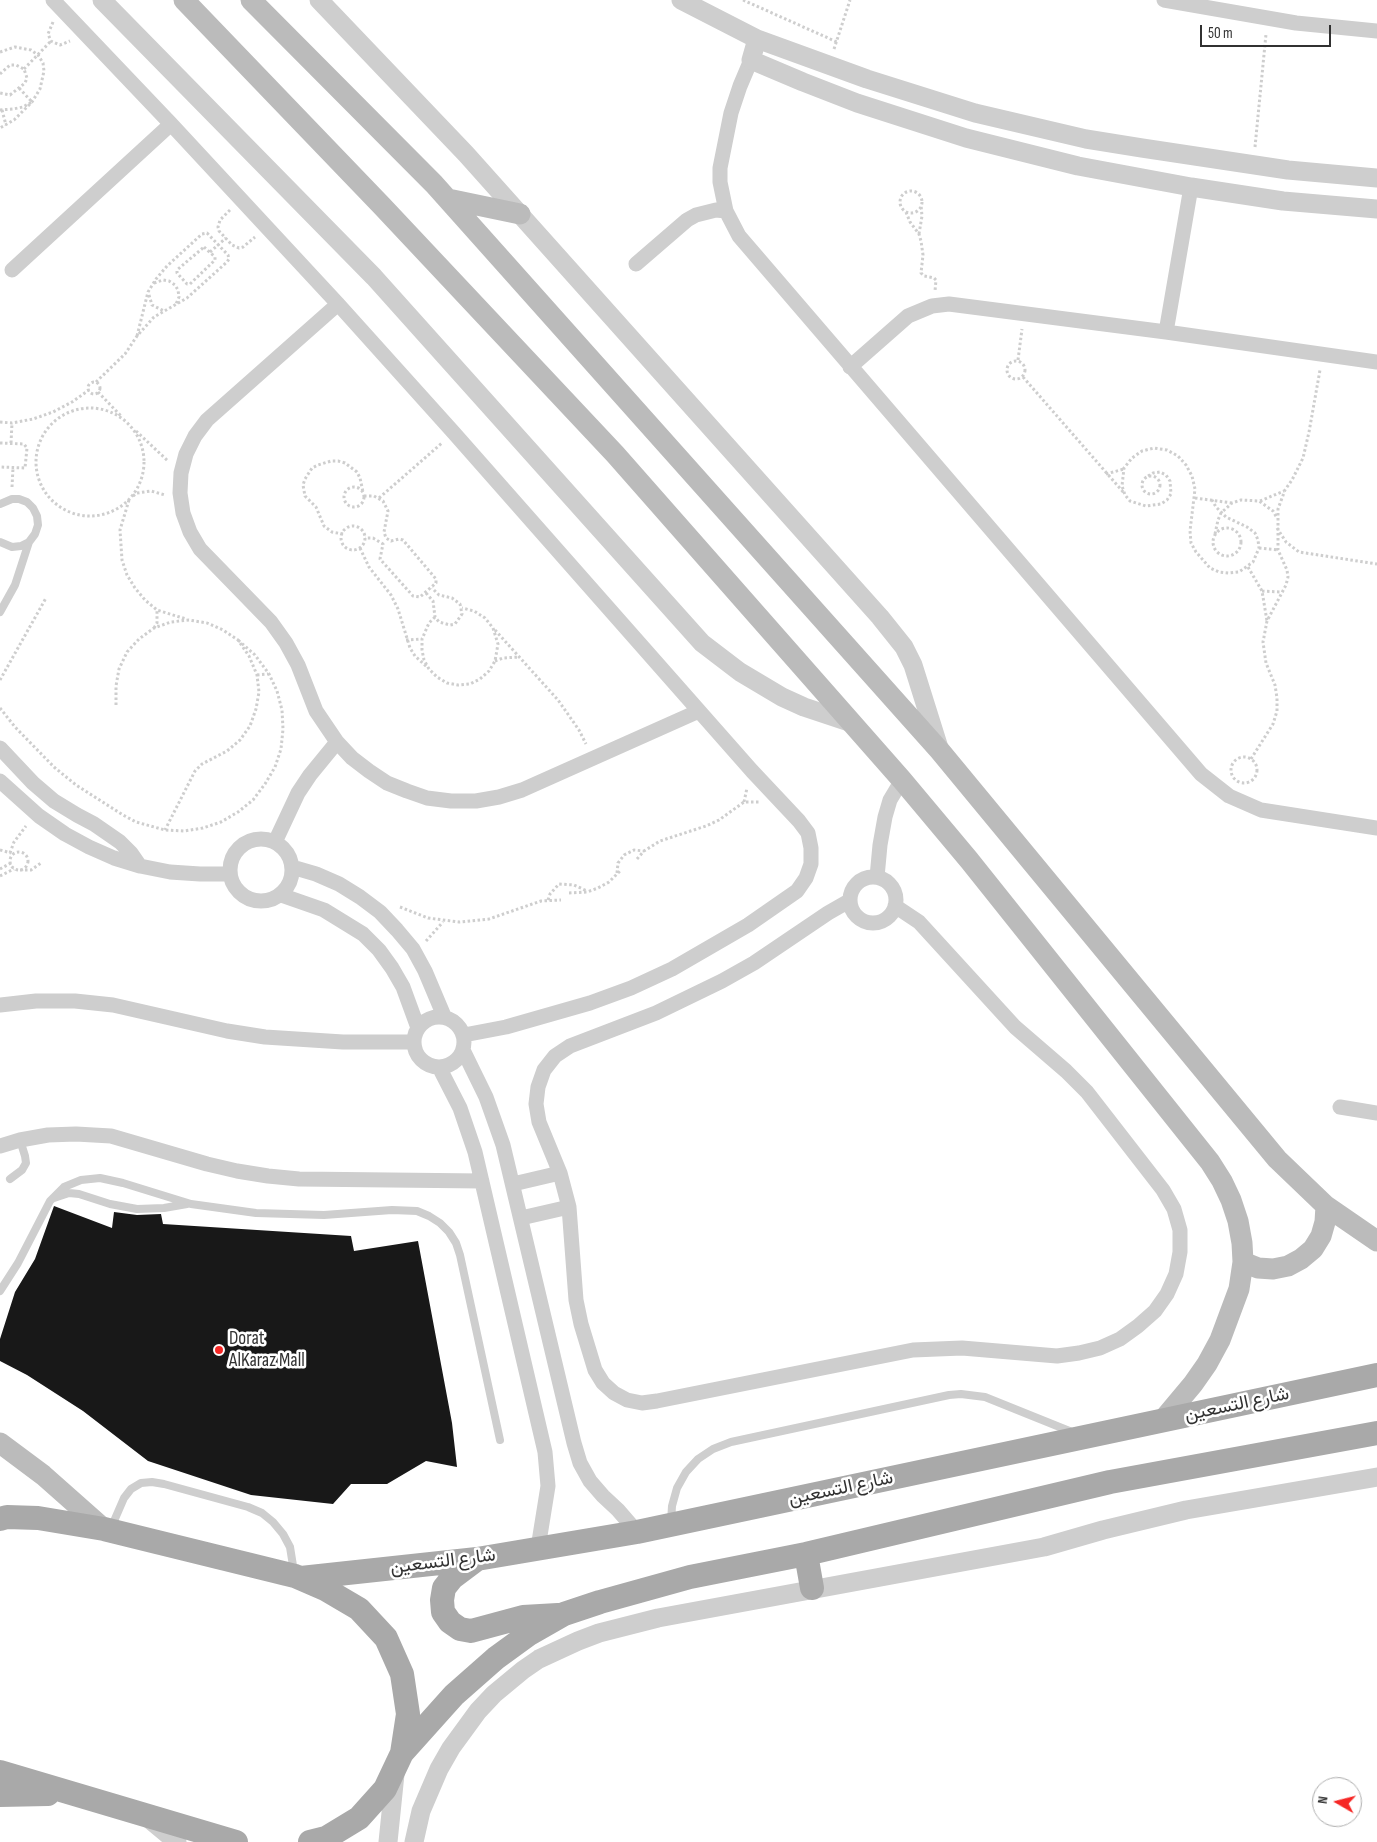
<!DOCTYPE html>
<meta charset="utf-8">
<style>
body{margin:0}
#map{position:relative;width:1377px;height:1842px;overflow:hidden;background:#fff;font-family:"Sofia Sans Condensed",sans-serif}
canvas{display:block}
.north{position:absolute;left:1312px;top:1777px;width:50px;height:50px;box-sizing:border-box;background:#fff;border:1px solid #adadad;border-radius:50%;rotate:278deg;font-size:14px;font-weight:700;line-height:20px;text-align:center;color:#313131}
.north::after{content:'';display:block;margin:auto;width:18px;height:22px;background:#f62725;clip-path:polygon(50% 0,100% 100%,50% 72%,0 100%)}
.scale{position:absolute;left:1200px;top:25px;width:131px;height:22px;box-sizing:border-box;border:2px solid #313131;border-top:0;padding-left:6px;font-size:15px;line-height:18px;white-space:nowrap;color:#313131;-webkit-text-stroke:4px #fff;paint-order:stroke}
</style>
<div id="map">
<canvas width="1377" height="1842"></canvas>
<div class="north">N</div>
<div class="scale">50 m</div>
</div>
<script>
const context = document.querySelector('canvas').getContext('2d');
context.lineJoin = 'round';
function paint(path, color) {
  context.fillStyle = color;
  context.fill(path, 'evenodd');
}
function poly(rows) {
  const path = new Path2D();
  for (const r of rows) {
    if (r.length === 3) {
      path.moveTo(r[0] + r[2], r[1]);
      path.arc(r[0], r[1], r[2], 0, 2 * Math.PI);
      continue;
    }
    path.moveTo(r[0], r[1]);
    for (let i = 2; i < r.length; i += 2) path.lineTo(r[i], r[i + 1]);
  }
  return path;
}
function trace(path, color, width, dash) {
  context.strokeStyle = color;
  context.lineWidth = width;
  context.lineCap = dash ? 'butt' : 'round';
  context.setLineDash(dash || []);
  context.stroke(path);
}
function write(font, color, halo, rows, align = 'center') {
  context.font = font + ' "Sofia Sans Condensed",Vazirmatn,sans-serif';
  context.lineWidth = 5;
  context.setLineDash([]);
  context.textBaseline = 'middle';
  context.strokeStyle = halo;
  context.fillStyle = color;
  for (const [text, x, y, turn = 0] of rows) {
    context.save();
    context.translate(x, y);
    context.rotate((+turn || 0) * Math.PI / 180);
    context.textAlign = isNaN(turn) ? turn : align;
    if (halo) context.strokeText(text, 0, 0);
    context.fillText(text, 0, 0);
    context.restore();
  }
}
paint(poly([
 [54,1206,112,1228,114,1212,137,1215,161,1214,163,1224,351,1236,354,1251,418,1241,452,1423,457,1467,426,1461,387,1484,351,1484,333,1504,251,1495,148,1461,83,1411,27,1375,0,1361,0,1339,15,1292,35,1259]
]), '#181818');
trace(poly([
 [743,0,837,42],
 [53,22,48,34,51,41,60,45,70,41],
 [834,49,850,0],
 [0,52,15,47,31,50,38,55,43,63,44,71,40,89,32,102,14,120,0,128],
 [24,69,51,41],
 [0,74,10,65,16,65,24,69,27,78,25,83,10,95,0,93],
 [0,110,13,109,23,107,32,102,19,88],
 [2,110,6,125],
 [1255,147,1266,34],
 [911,202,11],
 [230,210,220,220,218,227,219,231,232,245,239,248,243,247,255,237],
 [906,212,910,222,919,234,921,241,923,255,921,273,924,276,934,278,936,280,935,291],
 [919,234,922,216,921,205],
 [204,247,215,257,215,260,190,284,187,284,177,273,177,270,204,247],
 [210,252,226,238],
 [154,283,163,280,169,281,175,285,178,290,179,297,176,304],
 [149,295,152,305,164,311],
 [1018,360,1022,329],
 [1016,370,9],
 [1023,377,1124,493],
 [96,382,125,354,137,336,154,317,187,298,227,262,229,259,228,255,207,233,202,234,167,266,156,279,148,292,137,336],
 [94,388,6],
 [98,392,121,416],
 [90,462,54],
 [0,422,12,423,33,419,53,412,72,402,89,390],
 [136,431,168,461],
 [0,443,24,444,27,448,25,468,0,467],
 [11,443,12,423],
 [1106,474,1124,469],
 [1151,485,9],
 [1148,476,1153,473,1160,472,1166,475,1170,481,1171,494,1167,500,1161,504,1146,506,1130,501,1125,495,1122,486,1124,468,1132,458,1142,451,1154,448,1167,450,1178,456,1186,465,1192,476,1195,489,1190,531,1191,543,1196,552,1210,568,1219,572,1229,573,1239,572,1253,562,1259,548,1258,540,1255,533,1247,527,1226,517,1216,507,1212,500],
 [354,497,10],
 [12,487,13,468],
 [133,496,137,493,151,491,165,495],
 [364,496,374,496,383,501,388,511,384,532,386,538,391,541,399,539,403,540,436,579,436,583,420,597,413,596,380,559,383,544,373,538,365,538],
 [379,498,442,443],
 [1195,498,1232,503],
 [129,500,120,530,122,560,127,575,135,588,145,600,157,610,186,619],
 [1260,501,1284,491],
 [353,538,12],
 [1277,528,1286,542,1299,552,1377,564],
 [1227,542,14],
 [343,534,332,532,324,526,316,507,305,496,303,485,305,479,312,468,318,465,331,461,338,461,345,463,357,472,360,478,363,492],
 [1215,534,1218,520,1221,513,1232,503,1241,500,1259,501,1273,511,1277,518],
 [360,548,369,567,391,595,398,609,410,648,415,656,427,667],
 [1259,548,1278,550],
 [1248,567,1262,591,1267,621],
 [1262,591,1281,592],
 [426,593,433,601,435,617,439,622,450,625,455,624,462,614,460,604,452,598,439,595,432,588],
 [435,617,429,623,422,639,422,650,424,660,429,669,437,677,447,683,458,685,470,684,480,679,489,671,495,661,498,644,493,628,485,618,474,611,462,608],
 [154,628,157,623,157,610],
 [495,630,558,700,579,730,586,744],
 [406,640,422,639],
 [495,661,503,658,519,657],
 [257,675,268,674],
 [0,680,46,598],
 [116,705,116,686,119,669,127,652,139,639,154,628,171,622,189,620,207,623,223,630,238,640,249,656,257,675,259,692,256,709,250,726,240,740,227,751,202,764,195,771,165,830],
 [0,708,15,727,54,767,76,785,123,815,136,822,165,830,184,831,203,828,221,822,238,812,253,800,265,784,275,767,281,749,283,729,282,710,277,691,269,674,255,655,238,640],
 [1244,770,13],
 [1251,759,1273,724,1277,711,1277,698,1275,685,1266,663,1263,642,1267,621,1286,585,1288,577,1287,570,1278,550,1278,509,1285,490,1292,480,1303,458,1309,432,1320,370],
 [744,802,747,788],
 [0,850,11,853],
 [19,861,9],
 [10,853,14,842,26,826],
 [637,859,644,851,660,841,706,826,719,820,744,802,759,802],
 [0,869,11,863],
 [20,870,31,870,41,863],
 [617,873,618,863,624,855,634,850,644,851],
 [0,876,14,869],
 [569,893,587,892,598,888,609,882,621,870],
 [548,900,550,894,559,884,574,885,587,891],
 [400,907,428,918,459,922,489,919,541,901,561,900],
 [426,941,443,922]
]), '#cecece', 3, [2.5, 2.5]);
trace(poly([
 [0,504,12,499,19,499,27,502,33,508,37,516,38,525,35,534,29,542,21,546,12,547,0,542],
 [0,612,15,585,29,542],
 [10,1179,22,1170,26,1163,25,1156,20,1140],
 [54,1198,69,1193,79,1194,110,1204,137,1209,164,1208,187,1204],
 [0,1291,18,1263,50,1201,64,1187,81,1180,100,1178,123,1183,191,1204,256,1213,324,1215,392,1210,417,1211,429,1216,440,1223,449,1232,456,1243,460,1255,500,1440],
 [671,1522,672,1506,677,1488,686,1472,698,1459,713,1449,731,1442,949,1395,961,1394,985,1397,1072,1432],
 [111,1528,124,1498,131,1489,141,1483,152,1482,164,1484,248,1507,262,1513,273,1522,283,1534,290,1547,294,1572]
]), '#cecece', 8);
trace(poly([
 [53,0,171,124,338,304,454,433,752,771,799,821,808,833,811,848,811,864,806,878,797,891,748,925,672,969,631,988,590,1003,506,1027,464,1035],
 [1164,0,1296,23,1377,31],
 [751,60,740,86,731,113,720,168,720,182,726,211,739,236,1201,774,1229,796,1261,810,1377,828],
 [636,264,687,220,696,215,716,210,726,211],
 [12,270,171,124],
 [338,304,207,420,195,436,186,454,181,473,180,493,183,513,190,532,200,549,271,622,286,643,298,665,316,711,337,742,352,758,369,771,387,783,407,791,427,798,451,801,476,801,499,797,522,790,699,711],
 [1166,332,1191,187],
 [850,367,908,316,932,306,949,304,1166,332,1377,362],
 [0,748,33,783,54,801,77,815,94,824,120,842,131,853,140,866],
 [0,781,39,816,65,834,89,847,114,858,140,866,170,872,200,874,230,874],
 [261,870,31],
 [275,842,298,793,310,775,337,742],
 [292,867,316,874,339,884,360,897,380,912,397,930,413,949,425,971,444,1016],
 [873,900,23],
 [877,877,880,845,885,817,890,800,902,780],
 [281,895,324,910,363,934,379,950,392,968,403,987,418,1028],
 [849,901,828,913,754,963,722,981,656,1013,570,1046,555,1056,544,1070,538,1087,536,1104,539,1122,560,1173,569,1207,576,1300,581,1324,595,1370,603,1383,614,1393,627,1400,642,1403,657,1401,913,1350,962,1348,1057,1356,1079,1353,1100,1348,1120,1339,1138,1326,1155,1311,1167,1294,1176,1274,1180,1252,1180,1230,1174,1209,1163,1190,1087,1092,1066,1071,1015,1027,919,922,895,906],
 [0,1005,36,1001,75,1001,113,1005,227,1031,265,1037,343,1042,414,1042],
 [439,1042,25],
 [463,1050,486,1097,503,1145,574,1443,580,1463,590,1481,603,1496,618,1510,637,1532],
 [439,1067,460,1108,475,1152,545,1452,548,1486,538,1548],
 [1340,1107,1377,1113],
 [0,1146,20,1140,48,1135,76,1134,111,1136,207,1164,237,1171,268,1176,299,1179,482,1181],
 [513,1184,560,1173],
 [521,1218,569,1207]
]), '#cecece', 15);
trace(poly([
 [102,0,374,277,702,643,740,672,782,697,804,707,849,722],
 [319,0,466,154,880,617,904,647,913,665,940,751],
 [681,0,757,39,867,79,975,113,1086,139,1142,148,1288,170,1377,178],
 [757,39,751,60,803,82,857,103,966,138,1078,166,1191,187,1283,201,1377,209],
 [148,1818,177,1842],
 [388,1842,395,1774],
 [414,1842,421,1811,439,1769,451,1748,478,1711,494,1694,523,1670,539,1659,578,1641,599,1633,658,1618,1044,1547,1103,1530,1186,1510,1377,1477]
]), '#cecece', 19);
trace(poly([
 [184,0,382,206,615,454,902,780,969,860,1210,1162,1222,1181,1231,1200,1238,1221,1242,1243,1243,1262,1239,1289,1220,1340,1207,1364,1193,1384,1162,1421],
 [251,0,434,184,940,751,1277,1159,1326,1206,1377,1241],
 [448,199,520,214],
 [1243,1262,1258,1268,1273,1269,1288,1266,1301,1259,1313,1249,1321,1236,1325,1222,1326,1206],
 [0,1443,43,1475,104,1529]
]), '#bbb', 21);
trace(poly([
 [0,1519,7,1517,38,1518,104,1529,295,1576,325,1589,359,1609,386,1638,402,1674,408,1714,402,1753,385,1789,359,1818,326,1838,310,1842],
 [806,1554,812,1588],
 [476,1560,452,1578,444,1588,442,1600,443,1612,450,1622,460,1629,471,1631,523,1617,558,1615],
 [301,1578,477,1559,637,1532,1377,1375],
 [402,1753,454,1695,496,1658,529,1634,564,1614,600,1602,690,1577,806,1554,1110,1482,1377,1433],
 [0,1772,236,1842],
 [0,1795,48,1794]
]), '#a9a9a9', 24);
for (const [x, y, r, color] of [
 [219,1350,5,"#f62725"]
]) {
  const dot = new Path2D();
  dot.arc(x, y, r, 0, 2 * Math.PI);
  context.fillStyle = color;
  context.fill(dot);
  trace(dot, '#fff', 2);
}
write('19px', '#313131', '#fff', [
 ["Dorat",229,1339],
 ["AlKaraz Mall",229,1361]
], 'left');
write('19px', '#313131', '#fff', [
 ["شارع التسعين",1237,1405,-12],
 ["شارع التسعين",841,1489,-12],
 ["شارع التسعين",443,1562,-7]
]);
</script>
